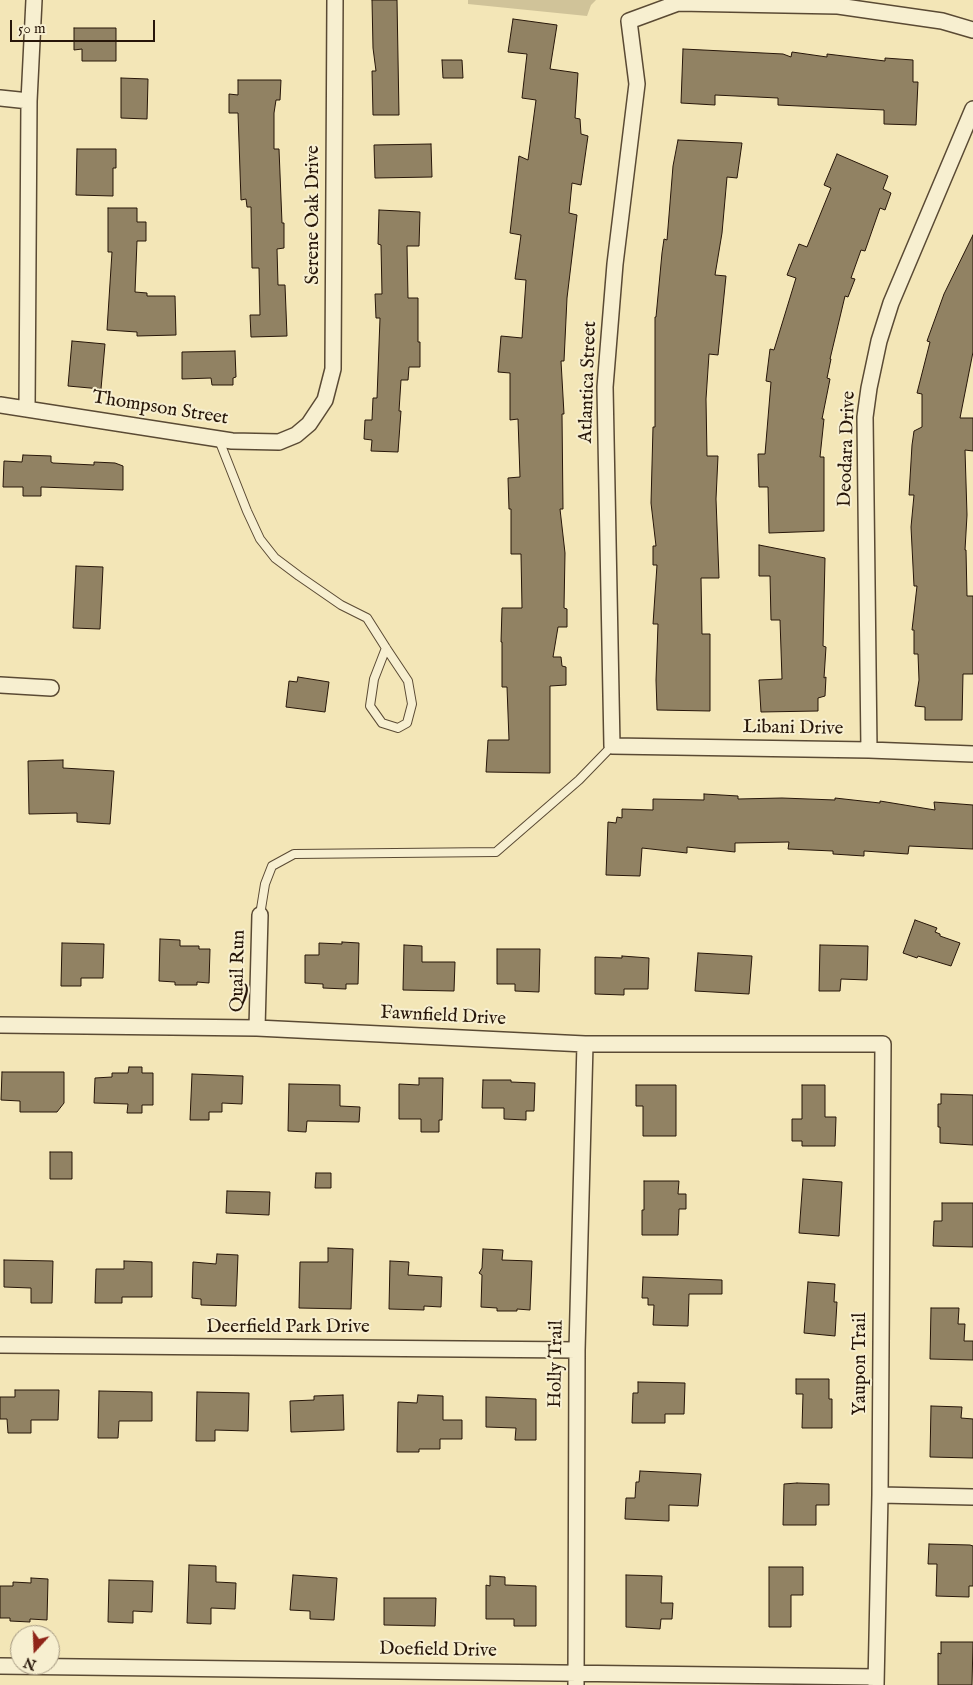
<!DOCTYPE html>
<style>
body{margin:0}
#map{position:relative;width:973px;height:1685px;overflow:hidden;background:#f3e6b7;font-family:"IM FELL English",serif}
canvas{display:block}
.north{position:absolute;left:10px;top:1625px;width:50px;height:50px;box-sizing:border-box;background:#f7efd0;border:1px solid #a49880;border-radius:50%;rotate:200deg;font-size:14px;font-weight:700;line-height:20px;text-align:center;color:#271609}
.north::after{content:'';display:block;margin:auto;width:18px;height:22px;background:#8f2418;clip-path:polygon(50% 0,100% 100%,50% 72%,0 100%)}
.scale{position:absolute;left:10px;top:20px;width:145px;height:22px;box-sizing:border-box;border:2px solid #271609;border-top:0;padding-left:6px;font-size:15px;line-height:18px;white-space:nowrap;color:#271609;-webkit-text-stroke:4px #f7efd0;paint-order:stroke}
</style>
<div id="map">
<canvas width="973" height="1685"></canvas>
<div class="north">N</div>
<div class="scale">50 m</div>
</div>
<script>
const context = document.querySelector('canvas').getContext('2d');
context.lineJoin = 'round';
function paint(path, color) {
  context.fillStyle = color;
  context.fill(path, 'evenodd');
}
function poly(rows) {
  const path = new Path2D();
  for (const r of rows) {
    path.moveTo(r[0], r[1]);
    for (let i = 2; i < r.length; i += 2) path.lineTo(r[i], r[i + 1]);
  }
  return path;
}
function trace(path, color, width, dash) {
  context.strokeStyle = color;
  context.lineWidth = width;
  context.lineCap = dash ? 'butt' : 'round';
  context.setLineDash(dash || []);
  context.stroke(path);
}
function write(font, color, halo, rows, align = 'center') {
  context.font = font + ' "IM FELL English",serif';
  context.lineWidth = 4;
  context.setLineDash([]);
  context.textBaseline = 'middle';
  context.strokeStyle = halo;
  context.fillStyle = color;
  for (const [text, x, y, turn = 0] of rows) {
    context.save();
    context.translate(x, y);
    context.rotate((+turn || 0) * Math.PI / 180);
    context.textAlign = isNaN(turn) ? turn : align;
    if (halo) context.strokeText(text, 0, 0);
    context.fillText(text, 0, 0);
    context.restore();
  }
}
paint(poly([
 [468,0,596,0,591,5,587,16,468,4]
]), '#d0c399');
const building = poly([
 [372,0,397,0,399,115,373,115,372,71,376,71,373,48,372,0],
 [513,19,557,25,550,69,578,73,575,118,580,119,581,134,588,136,581,185,572,183,569,213,577,215,567,298,564,361,561,361,564,414,562,414,563,509,560,509,565,553,564,608,567,609,567,627,558,627,553,657,561,657,562,666,566,667,566,685,550,686,550,773,486,772,488,740,509,740,507,687,502,687,502,642,501,642,502,608,522,608,521,554,511,554,511,509,509,509,508,478,520,477,518,419,510,420,510,373,498,372,501,336,522,338,526,280,515,279,521,235,510,233,519,156,528,160,536,100,522,98,527,54,508,52,513,19],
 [74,28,116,28,116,61,82,61,82,49,74,50,74,28],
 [683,49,783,54,791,57,792,52,827,57,827,54,885,61,885,58,913,60,913,82,918,82,916,125,884,124,884,110,778,105,778,98,715,95,715,105,681,103,683,49],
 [442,60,462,60,463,78,443,78,442,60],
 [121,78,148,79,147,119,121,118,121,78],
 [238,80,281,80,280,100,276,100,274,113,274,149,279,149,282,223,284,223,284,248,277,249,278,285,285,285,287,336,251,337,250,315,260,315,259,268,252,268,251,207,247,207,246,199,241,200,238,113,229,113,229,94,238,95,238,80],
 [678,140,742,143,737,178,727,177,722,233,715,275,726,276,718,355,709,354,706,399,707,456,718,456,716,499,719,578,701,578,702,634,710,634,710,711,657,710,656,680,658,624,653,624,657,565,653,565,653,546,656,546,651,503,653,427,655,427,655,317,656,317,662,253,664,239,667,240,673,166,678,140],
 [431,144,432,177,375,178,374,145,431,144],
 [77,149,116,149,116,168,113,168,113,196,76,195,77,149],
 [837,154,888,176,883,189,891,193,885,210,880,208,865,251,861,250,851,278,855,279,848,297,845,296,830,359,831,359,827,378,830,379,822,419,824,419,820,457,824,457,824,531,769,533,768,487,759,487,758,454,765,454,771,382,766,381,770,349,774,350,796,278,787,275,799,244,807,247,831,188,824,185,837,154],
 [108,208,137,208,137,222,146,222,146,241,137,241,135,292,147,293,147,296,175,296,176,335,137,336,137,332,107,330,112,252,108,252,108,208],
 [379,210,420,212,419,246,407,246,408,298,418,298,418,342,420,342,420,367,409,367,408,380,401,380,399,411,401,411,398,452,371,451,372,440,364,439,365,420,372,420,373,398,377,398,380,318,376,318,375,294,382,294,381,245,378,244,379,210],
 [973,235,973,352,960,418,973,418,973,451,965,450,967,515,965,550,966,550,967,596,973,596,973,674,963,674,962,720,925,720,925,707,915,706,919,680,918,654,914,654,914,630,912,630,917,586,914,586,911,527,914,495,909,495,912,445,914,431,922,427,922,394,917,393,930,342,927,341,944,294,973,235],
 [72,341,105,344,101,389,68,386,72,341],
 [235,351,236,377,233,378,233,385,212,385,211,378,182,379,182,352,235,351],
 [23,455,51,456,51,462,53,463,94,465,94,462,115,463,123,466,123,490,41,487,41,496,23,496,23,487,3,487,4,461,22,462,23,455],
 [759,545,825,558,823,646,826,647,824,678,826,677,825,696,818,698,818,711,761,712,759,680,782,679,780,620,771,620,770,576,759,576,759,545],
 [76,566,103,567,100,629,73,628,76,566],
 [298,677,329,682,325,712,286,707,289,681,297,682,298,677],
 [63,760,63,768,114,771,110,824,77,822,77,813,29,814,28,761,63,760],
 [704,794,738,796,738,799,782,798,835,800,835,798,880,803,880,801,935,810,934,802,973,805,973,849,909,846,908,854,864,851,864,856,833,854,833,851,788,849,789,842,735,843,735,852,687,847,687,853,642,848,640,876,606,875,608,822,616,823,617,817,622,818,622,809,653,810,653,799,704,800,704,794],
 [915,920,937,928,935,932,940,934,940,936,960,943,951,966,918,956,917,958,903,953,915,920],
 [160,939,180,940,180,946,199,946,199,949,210,949,209,983,197,982,197,985,175,985,175,982,159,981,160,939],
 [342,942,359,943,358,984,346,984,346,989,323,988,323,984,305,983,305,955,319,955,319,943,342,944,342,942],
 [62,943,104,944,103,978,81,978,81,986,61,986,62,943],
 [404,945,422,946,422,962,455,962,454,991,403,990,404,945],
 [820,945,868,946,867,980,841,979,840,991,819,991,820,945],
 [497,949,540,949,539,992,515,991,515,984,497,984,497,949],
 [698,953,752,956,749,994,695,991,698,953],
 [622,956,649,958,648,989,624,989,624,995,595,994,595,957,622,958,622,956],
 [129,1067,142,1067,142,1073,153,1073,153,1105,142,1105,142,1113,127,1113,128,1104,94,1103,95,1078,112,1077,112,1073,128,1073,129,1067],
 [2,1072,64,1072,64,1103,57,1112,20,1112,20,1101,1,1100,2,1072],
 [192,1074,243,1076,242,1104,222,1103,222,1112,209,1112,209,1120,190,1120,192,1074],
 [419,1078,443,1078,442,1120,439,1120,439,1132,421,1132,421,1119,399,1119,399,1084,419,1085,419,1078],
 [483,1080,511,1080,511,1082,535,1083,534,1111,526,1111,526,1120,504,1119,504,1108,482,1108,483,1080],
 [289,1084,340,1085,340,1106,360,1107,359,1122,307,1121,306,1132,288,1131,289,1084],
 [636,1085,676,1085,676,1136,643,1136,643,1106,636,1106,636,1085],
 [802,1085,825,1085,825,1117,836,1117,835,1146,802,1146,802,1141,792,1141,792,1119,802,1119,802,1085],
 [941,1094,973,1095,973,1145,940,1143,940,1127,938,1127,938,1104,941,1104,941,1094],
 [50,1152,72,1152,72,1179,50,1179,50,1152],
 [316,1173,331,1173,331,1188,315,1188,316,1173],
 [803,1179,842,1182,839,1236,799,1233,803,1179],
 [644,1181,679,1181,678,1194,686,1194,686,1209,679,1209,678,1235,642,1235,642,1210,644,1210,644,1181],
 [227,1191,270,1192,269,1215,226,1213,227,1191],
 [942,1203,973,1203,973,1247,933,1246,934,1221,942,1221,942,1203],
 [328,1248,353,1249,351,1309,299,1308,300,1262,328,1262,328,1248],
 [483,1249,503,1250,502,1260,532,1261,530,1310,517,1309,517,1311,497,1311,497,1308,481,1307,482,1275,479,1273,482,1268,483,1249],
 [217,1254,238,1255,236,1306,201,1305,201,1299,192,1298,193,1262,216,1264,217,1254],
 [4,1260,53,1261,52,1303,31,1303,31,1288,4,1287,4,1260],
 [124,1261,152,1262,152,1297,122,1297,122,1303,95,1303,96,1269,124,1269,124,1261],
 [390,1261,409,1262,408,1275,442,1277,441,1307,424,1306,424,1310,389,1309,390,1261],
 [643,1277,722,1280,722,1294,689,1294,688,1326,653,1325,654,1305,648,1305,648,1298,642,1298,643,1277],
 [808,1282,835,1284,834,1302,837,1302,835,1336,804,1333,808,1282],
 [931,1308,959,1308,958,1324,965,1324,964,1341,973,1341,973,1360,930,1359,931,1308],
 [796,1379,829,1379,829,1399,832,1399,832,1428,802,1428,803,1394,796,1394,796,1379],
 [638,1382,685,1383,684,1414,665,1414,665,1423,632,1423,633,1393,638,1393,638,1382],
 [15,1390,59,1390,58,1420,31,1420,31,1433,8,1433,7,1419,0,1419,0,1397,15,1397,15,1390],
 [99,1391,152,1392,152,1421,119,1421,118,1438,98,1438,99,1391],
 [197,1392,249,1393,248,1431,215,1430,215,1441,196,1441,197,1392],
 [343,1395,344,1430,291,1432,290,1401,314,1400,314,1396,343,1395],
 [418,1395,443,1396,443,1420,462,1420,462,1439,440,1439,440,1449,419,1449,419,1452,397,1452,398,1402,417,1403,418,1395],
 [486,1397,536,1399,536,1440,515,1440,516,1428,486,1427,486,1397],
 [931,1406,962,1407,961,1418,973,1419,973,1458,930,1457,931,1406],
 [640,1471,701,1474,698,1506,669,1505,669,1521,625,1519,626,1498,635,1498,636,1482,639,1482,640,1471],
 [797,1483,829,1484,829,1505,816,1505,816,1525,783,1525,784,1484,797,1483],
 [929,1544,970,1545,973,1546,973,1586,969,1586,969,1597,936,1596,937,1564,928,1564,929,1544],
 [189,1565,216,1566,216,1582,236,1583,235,1609,211,1608,211,1624,187,1623,189,1565],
 [769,1567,803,1567,803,1595,791,1595,791,1627,769,1627,769,1567],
 [293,1575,337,1578,334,1620,310,1619,310,1611,290,1610,293,1575],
 [626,1575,662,1576,661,1603,673,1603,672,1619,661,1619,660,1629,626,1627,626,1575],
 [490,1576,505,1577,505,1585,536,1586,536,1626,514,1626,514,1619,486,1619,486,1585,490,1586,490,1576],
 [31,1578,48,1579,47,1620,30,1619,30,1622,10,1621,10,1618,0,1618,0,1586,13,1586,13,1582,31,1583,31,1578],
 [109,1580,153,1581,152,1612,133,1611,133,1623,108,1622,109,1580],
 [384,1598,436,1598,435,1626,384,1625,384,1598],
 [941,1642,973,1642,972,1685,938,1685,938,1653,941,1654,941,1642]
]);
paint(building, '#918263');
trace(building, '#271609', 1);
const lane = poly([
 [219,440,247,511,260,539,275,558,299,576,341,605,367,618,386,648,408,681,412,704,407,723,398,728,382,723,370,706,374,679,386,648],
 [260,915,265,884,272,866,294,854,496,852,579,780,612,746]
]);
const street = poly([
 [973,30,942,21,838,6,678,3,629,21,637,84,615,264,605,387,612,746,869,750,973,754],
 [0,98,29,101],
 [0,405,232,441,279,442,296,435,309,424,325,400,333,369,335,0],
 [27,408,29,101,34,0],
 [0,685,51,688],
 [869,750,865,417,869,388,879,341,891,303,973,109],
 [0,1025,257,1028,585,1044,883,1044,880,1495,876,1685],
 [257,1028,260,915],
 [0,1345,577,1350],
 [880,1495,973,1497],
 [0,1666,876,1677],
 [576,1685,577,1350,585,1044]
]);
trace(lane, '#5a4a34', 10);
trace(street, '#5a4a34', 18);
trace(lane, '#f7efd0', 8);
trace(street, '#f7efd0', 15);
write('19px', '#271609', '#f7efd0', [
 ["Serene Oak Drive",314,215,-90],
 ["Atlantica Street",589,382,-88],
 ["Thompson Street",160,409,9],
 ["Deodara Drive",848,449,-88],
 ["Libani Drive",793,729,1],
 ["Quail Run",239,971,-89],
 ["Fawnfield Drive",443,1017,3],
 ["Deerfield Park Drive",288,1328],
 ["Holly Trail",557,1364,-89],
 ["Yaupon Trail",861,1364,-90],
 ["Doefield Drive",438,1651,1]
]);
</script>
